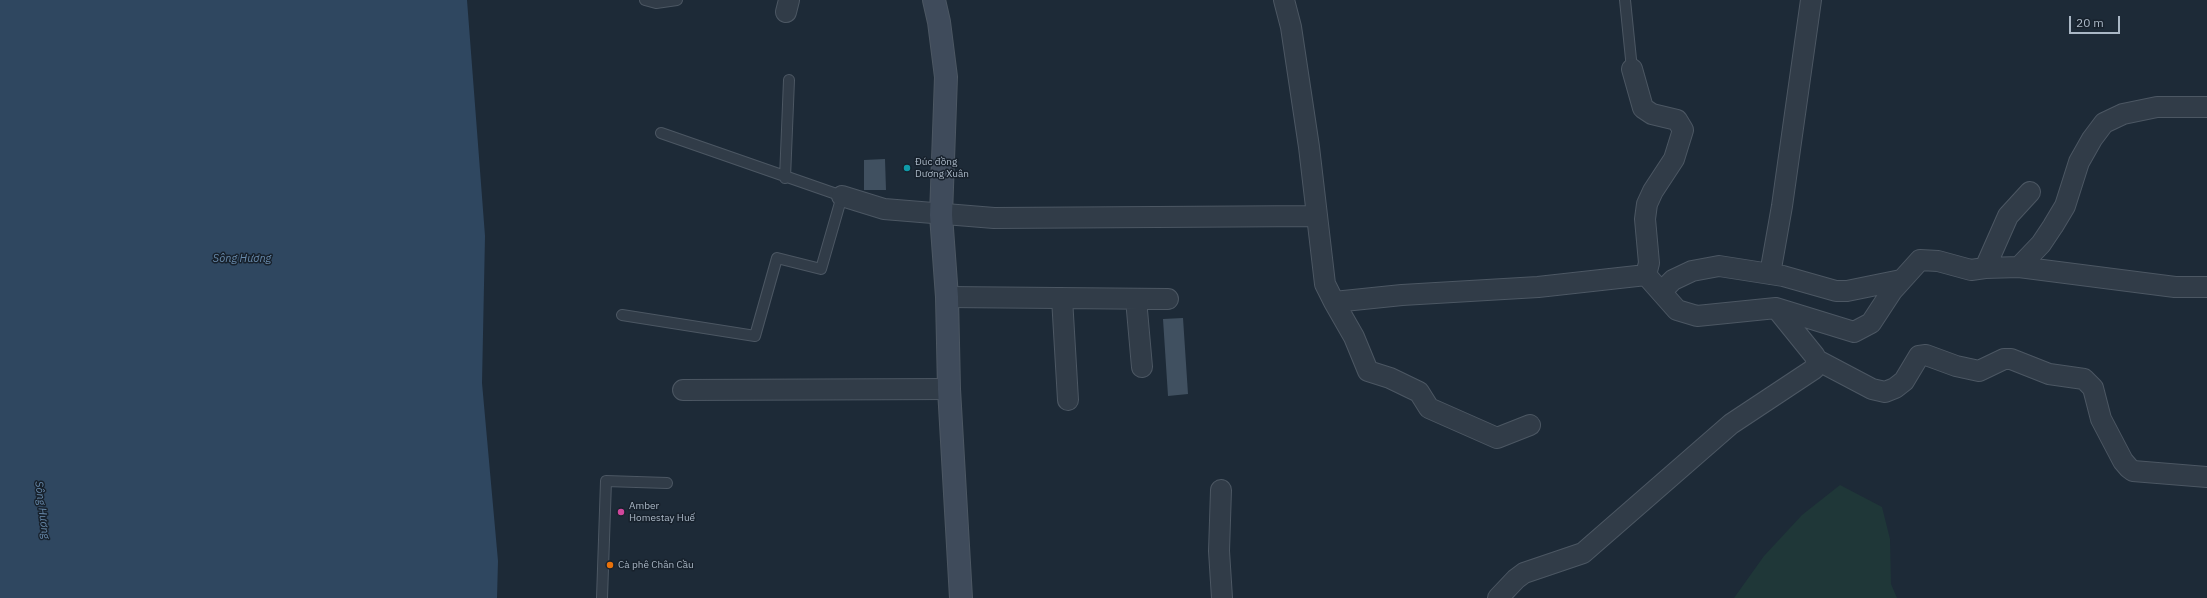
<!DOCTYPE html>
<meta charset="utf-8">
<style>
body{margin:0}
#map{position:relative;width:2207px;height:598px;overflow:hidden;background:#1d2a37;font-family:"IBM Plex Sans",sans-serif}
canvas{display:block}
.scale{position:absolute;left:2069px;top:16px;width:51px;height:18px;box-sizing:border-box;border:2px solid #aab7c5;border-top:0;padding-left:5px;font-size:12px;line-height:14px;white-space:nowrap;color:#aab7c5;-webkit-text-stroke:3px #17212c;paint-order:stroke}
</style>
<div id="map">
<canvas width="2207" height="598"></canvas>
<div class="scale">20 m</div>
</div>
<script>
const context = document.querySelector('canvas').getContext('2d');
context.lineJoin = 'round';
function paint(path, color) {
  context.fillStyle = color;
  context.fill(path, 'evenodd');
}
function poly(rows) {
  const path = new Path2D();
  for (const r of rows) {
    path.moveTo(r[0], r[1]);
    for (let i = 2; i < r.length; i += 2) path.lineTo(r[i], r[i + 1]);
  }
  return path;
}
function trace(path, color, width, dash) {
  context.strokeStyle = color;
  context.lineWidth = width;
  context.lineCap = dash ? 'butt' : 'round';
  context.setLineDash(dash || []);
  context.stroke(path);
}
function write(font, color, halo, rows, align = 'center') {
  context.font = font + ' "IBM Plex Sans",sans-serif';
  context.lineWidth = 3;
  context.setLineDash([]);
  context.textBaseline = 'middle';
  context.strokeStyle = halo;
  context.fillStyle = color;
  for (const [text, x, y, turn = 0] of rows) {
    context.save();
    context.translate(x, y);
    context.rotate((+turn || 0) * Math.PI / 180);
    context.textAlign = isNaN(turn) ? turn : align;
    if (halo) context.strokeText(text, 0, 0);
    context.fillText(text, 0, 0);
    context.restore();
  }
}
paint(poly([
 [1840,485,1882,507,1890,539,1891,584,1897,598,1734,598,1764,556,1802,515]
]), '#1f3738');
paint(poly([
 [0,0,467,0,485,236,482,383,498,561,497,598,0,598]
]), '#2f4760');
paint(poly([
 [885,159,886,190,864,190,864,160],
 [1183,318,1188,394,1168,396,1163,319]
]), '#405060');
const lane = poly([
 [645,0,656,3,677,0],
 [1625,0,1632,69],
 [785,178,789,80],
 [622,315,755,336,777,258,821,269,842,196,661,133],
 [602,598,606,481,667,483]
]);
const street = poly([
 [1284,0,1291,27,1309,147,1325,284,1334,302,1402,295,1538,287,1646,275,1677,310,1697,316,1776,308,1854,332,1871,323,1892,291,1920,260,1938,261,1971,270,1985,268,2008,216,2030,192],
 [786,12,789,0],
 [1632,69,1643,108,1652,114,1677,120,1683,130,1674,159,1653,191,1647,204,1645,219,1649,263,1646,275],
 [842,196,884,209,994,218,1317,216],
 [2019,267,2041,244,2053,226,2065,206,2079,162,2092,139,2104,123,2123,114,2157,107,2207,107],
 [1985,268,2019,267,2175,287,2207,287],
 [1770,274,1782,206,1811,0],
 [1661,292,1673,280,1692,271,1719,266,1783,276,1836,291,1847,291,1901,280],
 [947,297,1168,299],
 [1062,298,1068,400],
 [1136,299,1142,367],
 [1334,302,1354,337,1368,371,1390,378,1419,392,1429,408,1497,438,1530,425],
 [1817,360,1872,389,1885,392,1895,388,1904,381,1919,356,1926,355,1956,366,1979,371,2004,359,2011,359,2049,374,2084,379,2093,388,2101,419,2123,461,2129,468,2133,471,2207,477],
 [683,390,949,389],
 [1221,490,1219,551,1222,598],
 [1498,598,1516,579,1524,573,1583,553,1731,424,1814,369,1817,360,1814,355,1776,308]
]);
const secondary = poly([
 [934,0,939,22,946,77,941,215,947,297,949,389,961,598]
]);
trace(lane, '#4c5763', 12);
trace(street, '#4c5763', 22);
trace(secondary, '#4c5763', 24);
trace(lane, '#313c48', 10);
trace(street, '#313c48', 20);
trace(secondary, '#3f4b5b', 22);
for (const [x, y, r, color] of [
 [907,168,4,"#0f9aa8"],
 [621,512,4,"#d1479c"],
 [610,565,4,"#e8710a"]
]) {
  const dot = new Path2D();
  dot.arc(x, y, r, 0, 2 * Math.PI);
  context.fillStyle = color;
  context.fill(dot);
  trace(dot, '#17212c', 1.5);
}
write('10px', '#aab7c5', '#17212c', [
 ["Đúc đồng",915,162],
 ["Dương Xuân",915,174],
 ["Amber",629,506],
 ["Homestay Huế",629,518],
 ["Cà phê Chân Cầu",618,565]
], 'left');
write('italic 11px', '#688aab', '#17212c', [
 ["Sông Hương",242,259],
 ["Sông Hương",42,510,83]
]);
</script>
